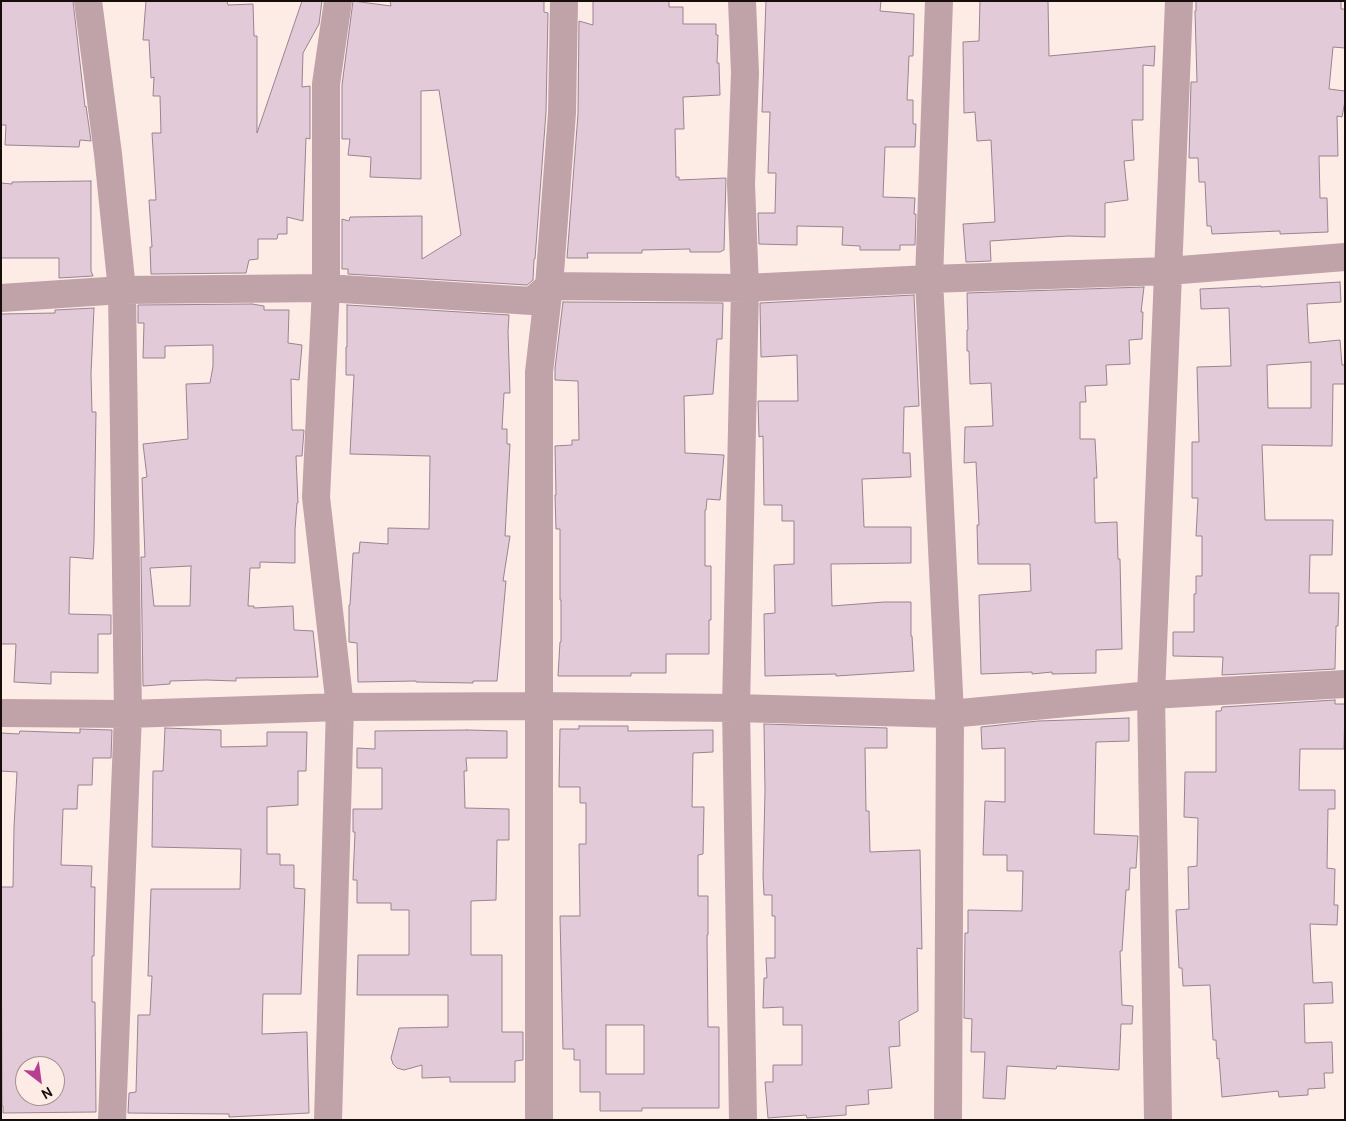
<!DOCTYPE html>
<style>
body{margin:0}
#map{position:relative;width:1346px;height:1121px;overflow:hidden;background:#fdece5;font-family:Cabin,sans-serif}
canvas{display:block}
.frame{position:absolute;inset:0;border:2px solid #170e0b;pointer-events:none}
.north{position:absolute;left:15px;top:1056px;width:50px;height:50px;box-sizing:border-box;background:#fdece5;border:1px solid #a1938e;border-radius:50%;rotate:150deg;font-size:14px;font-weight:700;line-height:20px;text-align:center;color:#170e0b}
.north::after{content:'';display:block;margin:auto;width:18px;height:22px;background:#b83e91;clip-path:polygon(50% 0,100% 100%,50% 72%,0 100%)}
</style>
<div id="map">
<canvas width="1346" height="1121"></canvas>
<div class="frame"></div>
<div class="north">N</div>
</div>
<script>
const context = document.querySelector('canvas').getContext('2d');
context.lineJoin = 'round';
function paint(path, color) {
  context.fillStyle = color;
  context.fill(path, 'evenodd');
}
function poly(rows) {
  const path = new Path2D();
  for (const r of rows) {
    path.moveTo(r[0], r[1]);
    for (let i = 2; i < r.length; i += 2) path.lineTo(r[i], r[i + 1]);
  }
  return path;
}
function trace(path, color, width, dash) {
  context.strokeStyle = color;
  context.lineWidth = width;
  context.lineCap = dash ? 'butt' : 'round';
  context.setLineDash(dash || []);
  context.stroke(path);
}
const building = poly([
 [1,1,73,1,85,107,86,106,91,141,80,140,79,147,5,145,6,125,1,125,1,1],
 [146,1,227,1,228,5,253,4,254,36,257,36,257,133,302,1,322,1,319,24,303,53,302,87,310,86,310,139,306,138,303,221,287,217,287,234,278,234,277,239,258,239,258,259,249,260,246,273,151,274,150,247,152,247,149,200,156,200,152,133,161,133,160,96,153,96,154,77,151,78,149,40,143,40,146,1],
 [353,1,391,6,390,1,544,1,544,12,548,13,546,112,535,259,534,259,533,280,527,285,348,274,348,269,342,269,342,219,349,221,350,217,422,216,422,259,461,235,439,90,421,91,421,179,370,177,371,157,348,155,350,139,342,139,342,85,353,1],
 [593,1,669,1,669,7,683,7,683,24,716,24,716,35,718,35,717,63,719,63,720,95,683,97,684,129,675,129,676,177,679,177,679,180,726,178,724,250,720,252,690,252,690,249,642,250,642,253,587,253,588,258,567,258,578,114,579,21,593,25,593,1],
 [766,1,881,1,880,11,914,14,913,56,909,56,907,100,913,100,913,124,916,124,915,147,885,147,883,197,915,198,914,214,916,214,915,245,900,245,900,250,860,250,860,246,842,245,843,227,797,226,797,245,759,244,758,213,775,213,776,173,768,173,770,112,762,112,766,1],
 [980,1,1048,1,1049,56,1155,46,1154,66,1143,65,1143,120,1132,120,1134,160,1124,161,1128,200,1105,203,1105,237,1068,236,990,241,991,261,966,262,963,224,995,222,991,140,977,141,975,112,964,113,963,42,979,41,980,1],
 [1196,1,1341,1,1341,9,1345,9,1345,48,1333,47,1329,89,1345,91,1345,101,1342,117,1337,116,1338,156,1319,156,1320,198,1327,198,1328,232,1280,234,1280,231,1212,234,1211,226,1207,226,1205,182,1199,182,1198,158,1189,158,1191,82,1197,82,1195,11,1196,11,1196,1],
 [91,181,91,271,93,276,59,278,59,258,1,258,1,183,12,184,12,182,91,181],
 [1340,282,1341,302,1307,304,1309,343,1340,340,1342,365,1345,365,1345,384,1333,384,1332,446,1262,445,1265,520,1333,520,1332,555,1310,555,1309,593,1339,593,1338,626,1336,626,1335,669,1222,675,1223,657,1173,656,1173,632,1194,632,1194,594,1196,594,1196,576,1202,576,1202,536,1196,536,1198,498,1192,498,1192,442,1199,442,1197,367,1231,366,1229,308,1201,309,1200,289,1261,286,1261,287,1340,282],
 [1311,362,1311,408,1268,408,1267,365,1311,362],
 [1144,287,1141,312,1143,312,1142,339,1129,340,1130,364,1106,365,1107,385,1085,386,1086,402,1080,402,1080,439,1095,439,1097,478,1094,478,1095,523,1117,522,1118,559,1120,559,1122,649,1096,650,1096,673,1052,674,1052,672,1032,674,1032,672,981,674,979,595,1031,591,1030,564,978,564,977,525,979,525,976,462,964,463,965,427,993,426,991,383,970,384,969,351,967,351,967,330,968,330,967,293,1144,287],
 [914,295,919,406,904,407,903,453,910,453,911,477,862,479,864,527,911,527,911,563,831,564,832,606,884,602,911,602,911,636,912,636,914,671,836,676,836,674,765,676,764,614,775,613,774,565,794,564,794,521,782,521,782,505,764,505,763,436,759,437,758,401,798,401,797,355,761,357,760,303,914,295],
 [563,302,723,303,722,339,717,339,713,394,684,396,685,453,724,455,720,500,707,499,706,510,705,510,705,566,711,566,711,620,709,620,709,654,666,654,666,673,631,673,631,676,558,676,560,642,561,642,561,600,560,600,560,529,556,529,555,495,556,495,555,446,572,445,572,440,579,440,578,381,555,380,555,368,563,302],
 [252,304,264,306,264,310,289,310,288,343,302,345,299,380,291,379,292,430,304,430,302,456,296,456,298,503,297,503,295,530,295,563,260,562,260,568,250,568,248,606,254,606,254,608,293,606,294,630,313,631,318,677,236,678,236,681,206,680,170,681,170,684,143,686,141,557,145,557,142,478,147,477,143,444,188,439,186,384,210,383,213,366,213,345,165,346,165,358,143,358,144,323,138,323,138,305,252,304],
 [191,566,190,606,154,606,150,568,191,566],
 [347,305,509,315,508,332,510,393,504,393,502,429,507,429,507,444,510,444,505,536,510,536,503,581,506,581,497,681,473,681,473,683,416,682,416,681,358,682,357,643,349,642,349,605,350,605,353,553,359,553,360,542,388,544,388,528,429,529,430,456,350,454,354,375,346,375,346,347,347,347,347,305],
 [94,308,91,374,92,412,96,412,94,541,93,559,70,557,69,614,111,615,111,634,98,634,98,673,51,672,51,684,14,682,16,644,1,644,1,314,55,313,55,310,94,308],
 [1335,700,1335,704,1345,704,1344,749,1300,749,1299,790,1335,790,1335,809,1328,809,1327,868,1335,869,1334,905,1338,905,1337,925,1310,924,1313,983,1332,982,1333,1003,1304,1004,1305,1043,1332,1042,1333,1073,1324,1073,1325,1088,1308,1089,1308,1095,1279,1097,1278,1091,1222,1097,1219,1058,1217,1059,1216,1040,1213,1040,1210,985,1183,986,1182,968,1179,968,1176,910,1189,909,1188,867,1197,866,1198,818,1184,817,1185,772,1216,772,1216,711,1221,711,1222,707,1335,700],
 [1129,718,1129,741,1096,742,1094,834,1138,836,1136,868,1130,868,1129,890,1126,890,1122,951,1120,951,1122,1005,1133,1006,1132,1024,1121,1024,1119,1070,1057,1066,1056,1069,1007,1066,1005,1099,983,1098,985,1052,971,1052,972,1019,964,1018,965,933,968,933,968,910,1022,911,1023,871,1007,871,1007,855,983,855,985,801,1005,802,1005,748,982,749,981,727,1038,721,1129,718],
 [764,724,887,728,887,748,865,748,866,811,869,811,870,852,920,850,922,949,917,948,918,1011,899,1021,900,1046,889,1047,892,1088,868,1090,869,1104,846,1106,846,1115,807,1118,806,1115,768,1118,765,1082,773,1082,773,1065,802,1065,802,1025,783,1025,783,1007,763,1008,764,978,767,978,766,958,775,958,775,916,772,916,772,895,764,895,763,876,765,791,764,724],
 [579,726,628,726,628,731,713,730,713,752,693,753,692,807,704,807,703,854,698,855,698,896,708,896,708,935,707,935,708,1027,719,1027,719,1108,642,1108,642,1111,600,1111,600,1092,580,1092,580,1060,574,1060,574,1049,563,1049,560,916,580,916,579,844,586,844,586,803,580,803,580,787,559,787,560,729,579,729,579,726],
 [606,1025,644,1025,644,1074,606,1074,606,1025],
 [165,728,221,730,221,747,267,746,267,732,307,732,306,771,298,771,298,805,267,807,267,854,280,854,280,865,294,865,294,888,305,889,301,994,263,994,262,1034,307,1032,309,1113,229,1117,229,1114,128,1113,129,1093,136,1092,138,1015,150,1015,152,976,148,976,151,889,240,889,241,849,152,847,153,771,163,771,165,728],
 [80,729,112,730,111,758,93,758,92,785,78,785,77,809,63,809,61,865,92,866,91,887,95,887,94,956,92,956,92,1002,95,1002,96,1112,3,1113,3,1106,2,1106,1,887,13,887,14,827,17,772,1,771,1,733,19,734,20,731,80,733,80,729],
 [25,1066,55,1066,55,1096,25,1096,25,1066],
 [467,730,507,731,507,758,466,758,467,771,464,771,465,808,509,809,509,840,497,840,496,900,471,901,471,955,502,955,502,1032,523,1032,523,1060,515,1061,515,1082,450,1082,450,1077,422,1078,422,1065,404,1070,397,1068,393,1064,391,1058,399,1028,448,1027,448,995,357,995,358,955,409,955,409,910,391,910,391,903,357,903,357,880,353,880,355,832,353,832,353,809,382,809,382,768,357,768,357,748,375,749,375,731,467,730]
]);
paint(building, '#e3cad9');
trace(building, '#9a8391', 1);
trace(poly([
 [88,1,108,154,122,290,128,714,112,1120],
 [742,1,745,73,741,184,745,288,736,708,743,1120],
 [939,1,929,279,950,714,948,1120],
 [1,298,122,290,326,288,532,301,549,286,745,288,929,279,1168,271,1345,257],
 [1,713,128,714,340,707,538,706,736,708,950,714,1151,695,1345,684],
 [328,1120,340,707,316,497,326,288,326,84,338,1],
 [539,1120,539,372,549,286,562,113,564,1],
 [1158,1120,1151,695,1179,1]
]), '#c0a2a9', 28);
</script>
